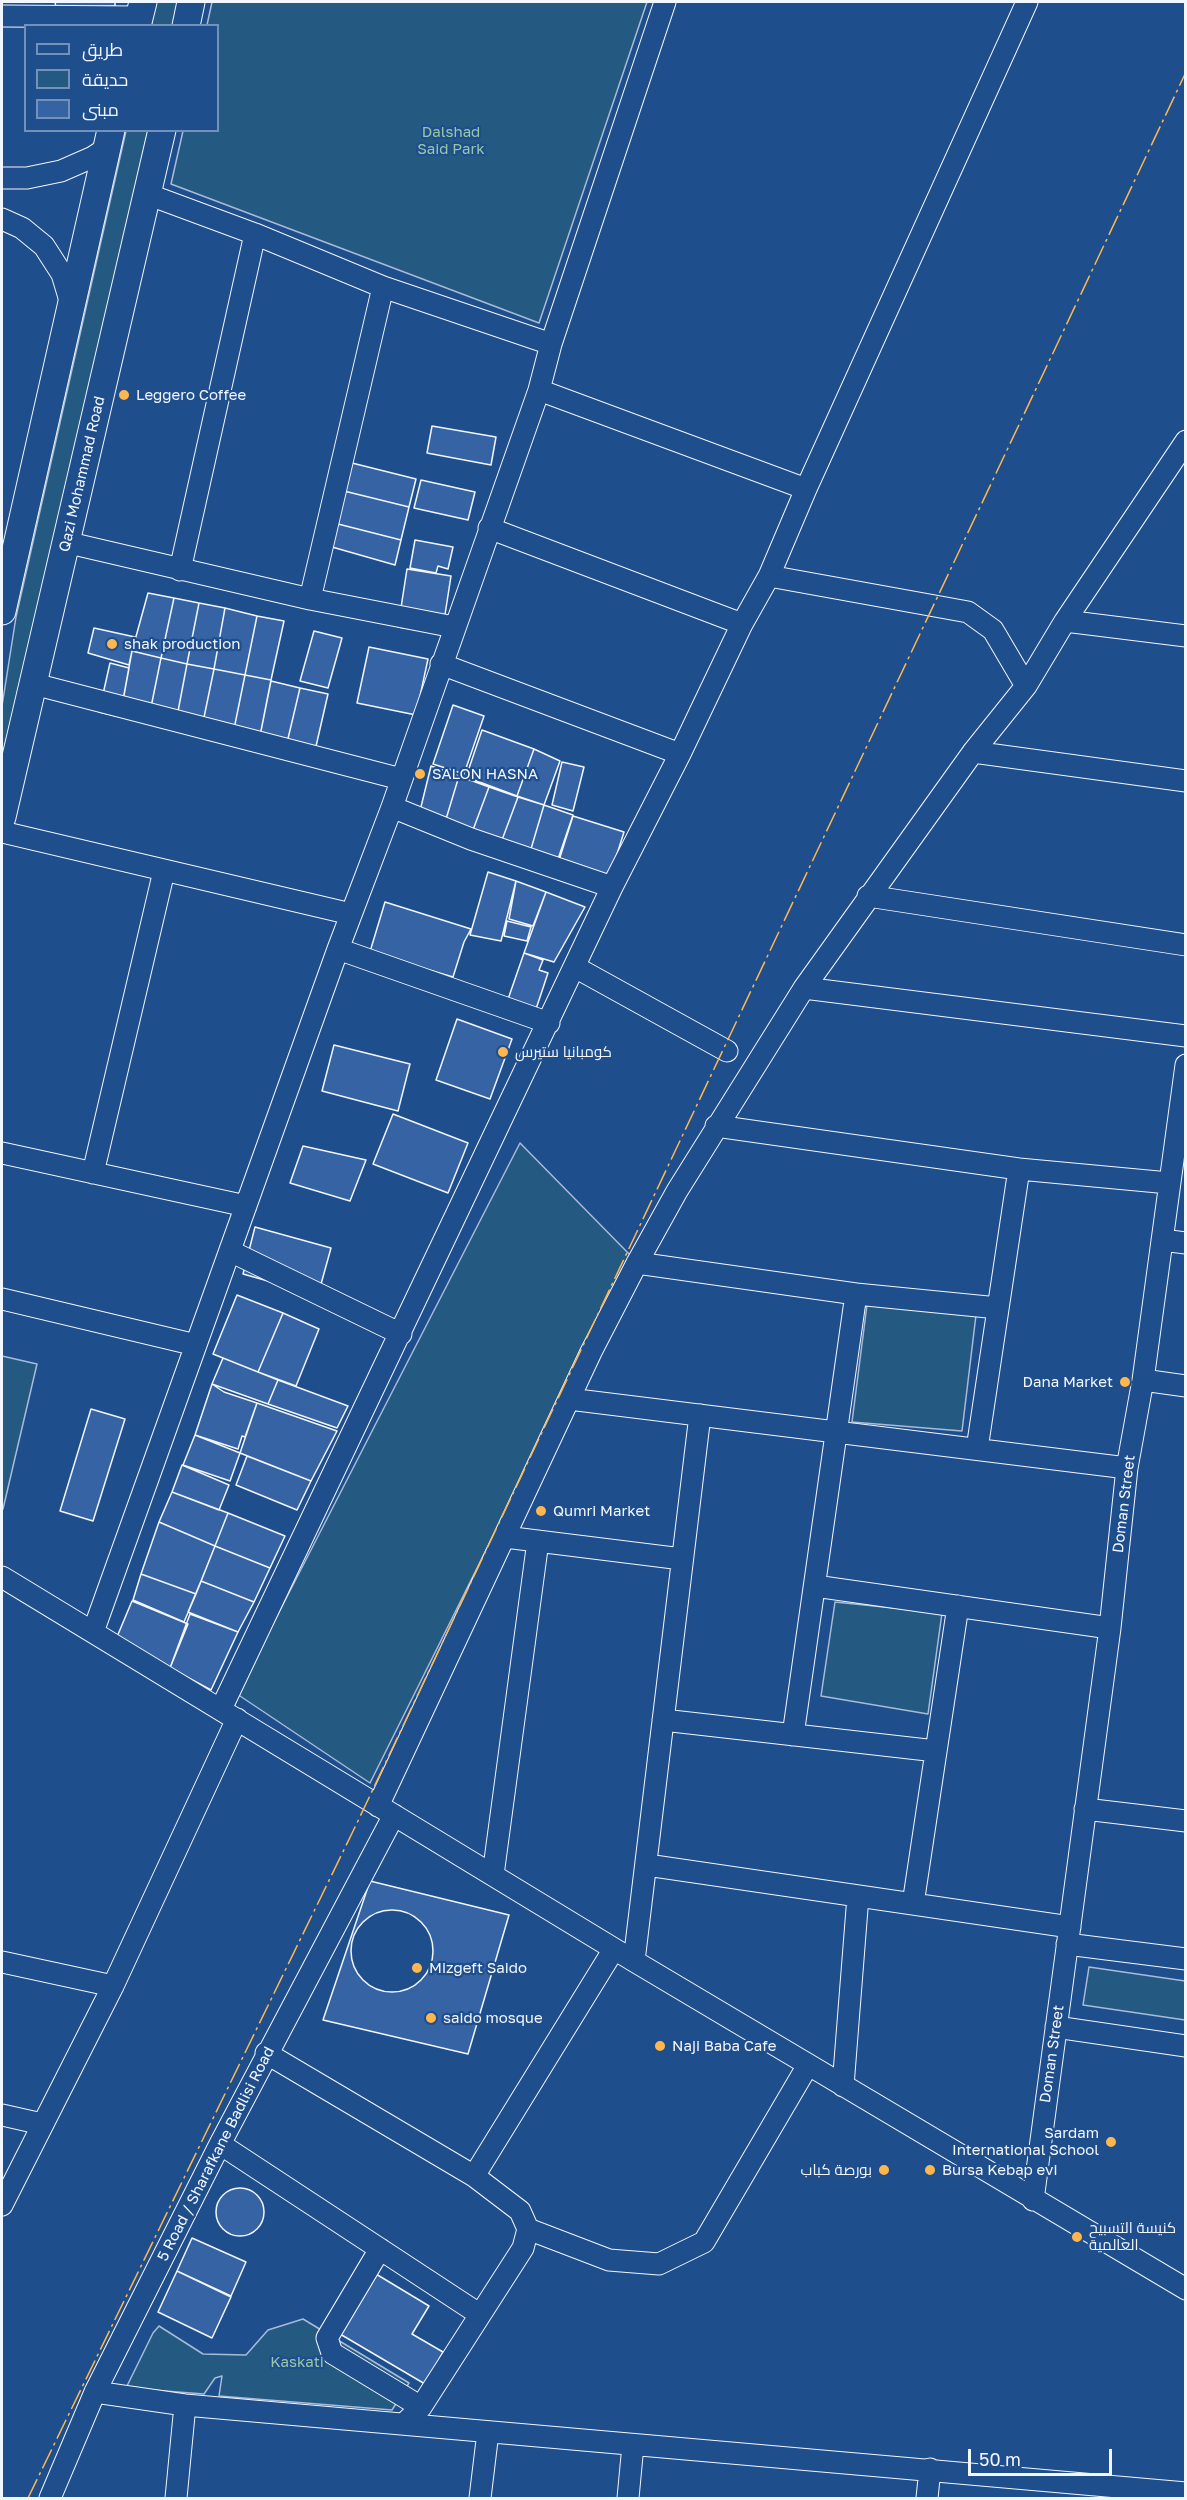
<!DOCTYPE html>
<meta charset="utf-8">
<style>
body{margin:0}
#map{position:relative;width:1187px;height:2500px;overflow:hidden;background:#1f4e8c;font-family:"Golos Text",Cairo,sans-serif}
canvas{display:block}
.frame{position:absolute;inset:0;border:3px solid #f2f6ff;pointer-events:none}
.legend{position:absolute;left:24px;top:24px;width:195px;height:108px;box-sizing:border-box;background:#1f4e8c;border:2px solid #7391ba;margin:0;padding:8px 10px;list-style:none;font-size:18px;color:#f2f6ff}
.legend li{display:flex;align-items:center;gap:12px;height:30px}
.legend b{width:30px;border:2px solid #7391ba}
.scale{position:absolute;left:968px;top:2449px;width:144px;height:27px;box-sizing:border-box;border:3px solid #f2f6ff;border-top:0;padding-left:8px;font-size:18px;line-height:21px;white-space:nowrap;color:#f2f6ff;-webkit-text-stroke:4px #1f4e8c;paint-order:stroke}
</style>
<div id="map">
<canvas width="1187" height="2500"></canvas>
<div class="frame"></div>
<ul class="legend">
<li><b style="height:8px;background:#1f4e8c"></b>طريق</li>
<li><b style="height:16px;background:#245a82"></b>حديقة</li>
<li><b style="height:16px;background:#3563a3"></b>مبنى</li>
</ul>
<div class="scale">50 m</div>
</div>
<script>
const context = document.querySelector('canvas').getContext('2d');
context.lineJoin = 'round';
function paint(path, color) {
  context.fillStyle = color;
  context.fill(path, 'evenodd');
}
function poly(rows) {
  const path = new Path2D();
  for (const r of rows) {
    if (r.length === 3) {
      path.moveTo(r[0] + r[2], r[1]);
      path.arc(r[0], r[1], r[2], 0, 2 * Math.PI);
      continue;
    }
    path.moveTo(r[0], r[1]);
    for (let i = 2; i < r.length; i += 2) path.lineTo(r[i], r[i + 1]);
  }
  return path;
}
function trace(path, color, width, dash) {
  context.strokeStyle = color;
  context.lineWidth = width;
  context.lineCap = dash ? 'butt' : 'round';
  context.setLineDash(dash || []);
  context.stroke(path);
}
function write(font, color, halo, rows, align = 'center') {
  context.font = font + ' "Golos Text",Cairo,sans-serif';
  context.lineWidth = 4.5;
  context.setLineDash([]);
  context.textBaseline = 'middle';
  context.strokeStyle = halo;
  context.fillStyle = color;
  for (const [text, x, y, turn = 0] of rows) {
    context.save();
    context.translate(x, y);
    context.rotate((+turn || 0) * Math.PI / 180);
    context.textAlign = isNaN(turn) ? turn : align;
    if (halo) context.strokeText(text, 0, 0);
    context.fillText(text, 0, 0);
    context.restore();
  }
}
const green = poly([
 [156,2,179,2,173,25,151,26,156,2],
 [212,2,647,2,539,323,171,184,183,131,218,130,218,26,207,25,212,2],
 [126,131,148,131,46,580,2,757,2,706,16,617,126,131],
 [520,1143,632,1257,370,1783,237,1694,520,1143],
 [867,1305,976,1315,962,1431,852,1422,867,1305],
 [2,1356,37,1364,3,1509,2,1509,2,1356],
 [835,1602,942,1613,928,1714,821,1696,835,1602],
 [1089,1967,1185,1981,1185,2020,1083,2005,1089,1967],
 [303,2319,409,2383,392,2410,219,2396,222,2376,215,2378,204,2394,126,2388,153,2333,159,2326,203,2354,246,2355,268,2330,303,2319]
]);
paint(green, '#245a82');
trace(green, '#a8bbd7', 1.5);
const building = poly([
 [55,2,115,2,115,6,56,8,55,2],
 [432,426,496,437,491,465,427,453,432,426],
 [352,463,416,479,409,507,344,491,352,463],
 [421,480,475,492,468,520,414,508,421,480],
 [344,491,409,507,401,540,338,524,344,491],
 [338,524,401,540,395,565,332,547,338,524],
 [415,540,453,547,448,569,438,566,436,573,410,568,415,540],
 [407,569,451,576,442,634,398,627,407,569],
 [148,593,174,598,161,658,132,651,148,593],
 [174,598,199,603,187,664,161,658,174,598],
 [199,603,225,608,214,669,187,664,199,603],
 [225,608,257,616,245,675,214,669,225,608],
 [257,616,284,621,271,680,245,675,257,616],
 [94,628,135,637,129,665,88,653,94,628],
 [314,631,342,638,328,688,300,681,314,631],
 [369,647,428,659,416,715,357,703,369,647],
 [132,651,161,658,149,717,121,711,132,651],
 [161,658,187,664,176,722,149,717,161,658],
 [110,663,129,668,120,717,99,712,110,663],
 [187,664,214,669,202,727,176,722,187,664],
 [214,669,245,675,233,734,202,727,214,669],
 [245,675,271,680,259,741,233,734,245,675],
 [271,681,300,688,286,747,259,741,271,681],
 [300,688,328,694,314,755,286,747,300,688],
 [453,705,484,716,464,774,433,764,453,705],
 [482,730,534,749,517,796,466,777,482,730],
 [534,749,560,761,544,805,517,796,534,749],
 [562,762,584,767,573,811,552,805,562,762],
 [431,766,459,776,443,829,417,823,431,766],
 [459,776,489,787,470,838,443,829,459,776],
 [489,787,518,797,499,848,470,838,489,787],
 [518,797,544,805,528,859,499,848,518,797],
 [544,805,573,815,555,868,528,859,544,805],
 [573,816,624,832,606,889,555,873,573,816],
 [488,872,516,881,501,941,470,935,488,872],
 [516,881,546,892,533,926,509,919,516,881],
 [546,892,585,907,554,962,524,953,546,892],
 [385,902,471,929,464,942,453,977,398,961,369,955,385,902],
 [507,921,531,927,527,941,504,936,507,921],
 [524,953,543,960,539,970,548,973,534,1015,506,1005,524,953],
 [457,1019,512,1039,490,1099,436,1080,457,1019],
 [334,1045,410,1064,398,1111,322,1091,334,1045],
 [393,1114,468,1143,448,1193,373,1164,393,1114],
 [303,1146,366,1160,350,1201,290,1183,303,1146],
 [255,1227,331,1248,318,1295,243,1274,255,1227],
 [237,1295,283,1313,258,1372,213,1354,237,1295],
 [283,1313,319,1329,296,1386,258,1372,283,1313],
 [223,1358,278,1380,268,1404,212,1384,223,1358],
 [278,1380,348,1406,337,1428,268,1404,278,1380],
 [212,1384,224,1392,257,1403,245,1437,242,1436,238,1449,195,1435,212,1384],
 [257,1403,337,1431,311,1481,240,1453,257,1403],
 [91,1409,125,1419,93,1521,60,1511,91,1409],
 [195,1435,240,1453,230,1481,183,1465,195,1435],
 [247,1456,311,1481,297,1510,236,1485,247,1456],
 [182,1465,229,1485,219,1510,172,1492,182,1465],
 [172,1492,228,1513,215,1546,159,1522,172,1492],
 [228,1513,285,1536,270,1568,215,1546,228,1513],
 [159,1522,215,1546,196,1594,141,1574,159,1522],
 [215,1546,270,1568,254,1602,201,1581,215,1546],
 [141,1574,196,1594,184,1622,133,1600,141,1574],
 [201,1581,254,1602,238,1632,188,1612,201,1581],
 [132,1601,188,1624,170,1668,114,1644,132,1601],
 [190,1614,238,1632,211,1690,170,1668,190,1614],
 [370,1881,509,1915,468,2054,323,2020,370,1881],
 [392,1951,41],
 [240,2212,24],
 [192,2238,246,2262,231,2296,177,2271,192,2238],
 [177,2271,231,2297,212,2338,158,2312,177,2271],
 [376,2274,429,2306,412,2334,443,2352,425,2384,340,2334,376,2274]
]);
paint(building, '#3563a3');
trace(building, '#f2f6ff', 1.5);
const minor = poly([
 [2,16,139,17],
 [2,178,27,178,61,171,93,157,107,148],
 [147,194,255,234,383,287,551,344],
 [2,219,22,228,44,246,62,274,71,304],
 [539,390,806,489],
 [489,528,742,624],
 [65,542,310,599,454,627],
 [180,570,255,234],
 [769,576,968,612,993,630,1026,686],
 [310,599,383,287],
 [1065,621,1186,636],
 [441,664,680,754],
 [34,684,401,779],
 [973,752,1186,781],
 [392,807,471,839,612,887],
 [2,832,351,914],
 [868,896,1186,945],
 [338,949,549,1023],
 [575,967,727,1051],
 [804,988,1186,1036],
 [716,1126,1019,1169,1169,1183],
 [2,1153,246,1206],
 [93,1173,164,871],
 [1162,1240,1186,1243],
 [230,1251,401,1334],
 [637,1263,856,1294,998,1308],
 [2,1299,196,1345],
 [1143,1380,1186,1386],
 [569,1399,1127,1468],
 [977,1449,1019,1169],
 [505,1537,682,1559],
 [2,1577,634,1961,1186,2289],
 [815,1586,1110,1628],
 [93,1632,338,949,392,807,539,390,551,344,665,2],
 [221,1709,612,887,680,754,742,624,769,576,806,489,1027,2],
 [663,1720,936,1751],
 [793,1735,856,1294],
 [378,1806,591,1352,637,1263,677,1191,804,988,973,752,1026,686,1065,621,1186,441],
 [1085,1809,1186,1821],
 [647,1865,1070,1927],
 [493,1875,538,1541],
 [913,1904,958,1606],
 [1067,1944,1186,1959],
 [634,1961,700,1415],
 [2,1962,113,1986],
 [1056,2027,1186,2046],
 [266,2053,474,2176,520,2211,528,2229,523,2248,421,2407,404,2424],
 [843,2086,858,1896],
 [2,2115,42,2124],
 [220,2144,479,2314],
 [474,2176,614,1949],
 [1033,2200,1110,1628,1127,1468,1143,1380,1186,1065],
 [2,2205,113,1986,237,1719],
 [528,2229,609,2260,659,2264,704,2242,808,2065],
 [380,2249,327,2338,332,2353,421,2407],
 [95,2392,185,2405,1186,2493],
 [50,2498,95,2392,220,2144,394,1815],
 [176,2498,185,2405],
 [480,2498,488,2432],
 [628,2498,633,2445],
 [927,2498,930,2469]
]);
const major = poly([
 [137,26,143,2],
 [186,26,191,2],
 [2,611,111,130],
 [2,817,162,130]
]);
trace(minor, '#f2f6ff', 23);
trace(major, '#f2f6ff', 29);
trace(minor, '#1f4e8c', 21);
trace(major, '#1f4e8c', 27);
trace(poly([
 [28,2498,357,1823,1186,72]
]), '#ffb74d', 1.5, [21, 4.5, 3, 4.5]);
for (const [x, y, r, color] of [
 [124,395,6,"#ffb74d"],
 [112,644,6,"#ffb74d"],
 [420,774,6,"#ffb74d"],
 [503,1052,6,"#ffb74d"],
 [1125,1382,6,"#ffb74d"],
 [541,1511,6,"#ffb74d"],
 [417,1968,6,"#ffb74d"],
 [431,2018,6,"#ffb74d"],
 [660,2046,6,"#ffb74d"],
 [1111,2142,6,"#ffb74d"],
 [884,2170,6,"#ffb74d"],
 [930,2170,6,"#ffb74d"],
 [1077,2237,6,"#ffb74d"]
]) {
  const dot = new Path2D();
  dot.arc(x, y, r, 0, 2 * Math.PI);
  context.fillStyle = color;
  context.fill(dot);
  trace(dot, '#1f4e8c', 2);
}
write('15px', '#97c8a6', '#1f4e8c', [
 ["Dalshad",451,132],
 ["Said Park",451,149],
 ["Kaskati",297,2362]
]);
write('15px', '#f2f6ff', '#1f4e8c', [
 ["Leggero Coffee",136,395],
 ["shak production",124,644],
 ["SALON HASNA",432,774],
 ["كومبانيا ستيرس",515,1052],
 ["Dana Market",1113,1382,"right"],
 ["Qumri Market",553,1511],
 ["Mizgeft Saido",429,1968],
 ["saido mosque",443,2018],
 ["Naji Baba Cafe",672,2046],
 ["Sardam",1099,2133,"right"],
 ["International School",1099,2150,"right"],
 ["بورصة كباب",872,2170,"right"],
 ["Bursa Kebap evi",942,2170],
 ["كنيسة التسبيح",1089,2228],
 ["العالمية",1089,2245]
], 'left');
write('15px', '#f2f6ff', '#1f4e8c', [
 ["Qazi Mohammad Road",82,474,-77],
 ["Doman Street",1124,1504,-83],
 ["Doman Street",1052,2054,-82],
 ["5 Road / Sharafkane Badlisi Road",216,2154,-63]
]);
</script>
